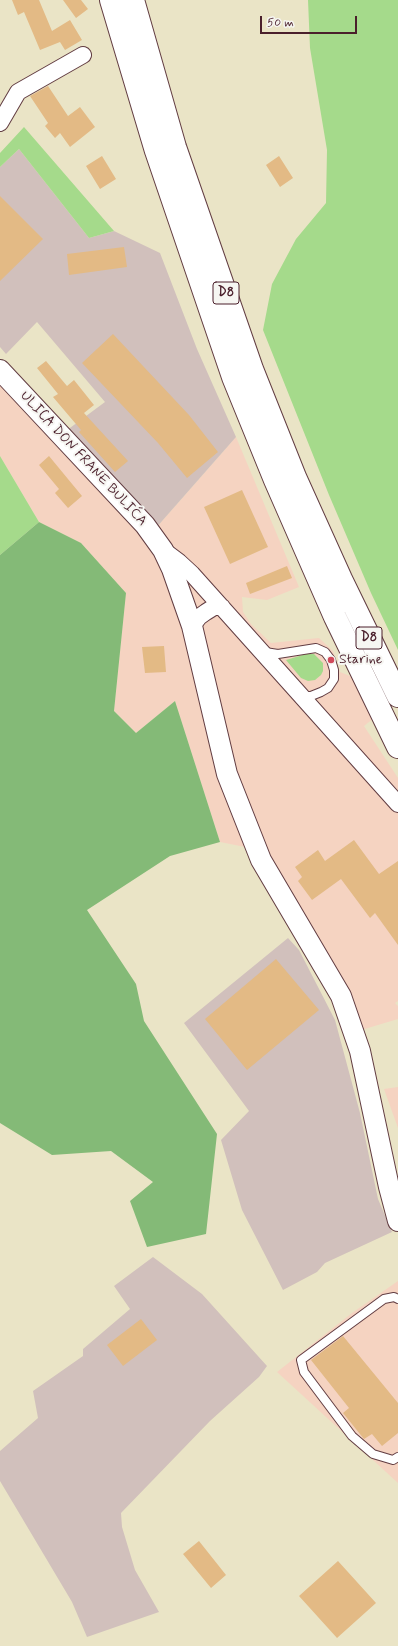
<!DOCTYPE html>
<meta charset="utf-8">
<style>
body{margin:0}
#map{position:relative;width:398px;height:1646px;overflow:hidden;background:#eae4c6;font-family:Mynerve,sans-serif}
canvas{display:block}
.scale{position:absolute;left:260px;top:16px;width:97px;height:18px;box-sizing:border-box;border:2px solid #4a1f2b;border-top:0;padding-left:5px;font-size:12px;line-height:14px;white-space:nowrap;color:#4a1f2b;-webkit-text-stroke:3px #f6f6f2;paint-order:stroke}
</style>
<div id="map">
<canvas width="398" height="1646"></canvas>
<div class="scale">50 m</div>
</div>
<script>
const context = document.querySelector('canvas').getContext('2d');
context.lineJoin = 'round';
function paint(path, color) {
  context.fillStyle = color;
  context.fill(path, 'evenodd');
}
function poly(rows) {
  const path = new Path2D();
  for (const r of rows) {
    path.moveTo(r[0], r[1]);
    for (let i = 2; i < r.length; i += 2) path.lineTo(r[i], r[i + 1]);
  }
  return path;
}
function trace(path, color, width, dash) {
  context.strokeStyle = color;
  context.lineWidth = width;
  context.lineCap = dash ? 'butt' : 'round';
  context.setLineDash(dash || []);
  context.stroke(path);
}
function write(font, color, halo, rows, align = 'center') {
  context.font = font + ' Mynerve,sans-serif';
  context.lineWidth = 4;
  context.setLineDash([]);
  context.textBaseline = 'middle';
  context.strokeStyle = halo;
  context.fillStyle = color;
  for (const [text, x, y, turn = 0] of rows) {
    context.save();
    context.translate(x, y);
    context.rotate((+turn || 0) * Math.PI / 180);
    context.textAlign = isNaN(turn) ? turn : align;
    if (halo) context.strokeText(text, 0, 0);
    context.fillText(text, 0, 0);
    context.restore();
  }
}
paint(poly([
 [0,378,148,537,236,437,299,587,267,600,242,597,243,612,251,624,271,643,319,638,333,651,340,672,355,678,374,718,364,726,398,778,398,1001,395,1003,398,1006,398,1019,358,1031,265,851,220,842,175,701,136,733,114,711,126,593,81,543,39,522,0,456],
 [398,1087,398,1128,384,1089],
 [398,1281,398,1483,277,1372,352,1313]
]), '#f5d3c1');
paint(poly([
 [19,149,89,238,114,231,160,253,197,349,236,437,148,537,55,439,105,402,37,322,6,354,0,347,0,167],
 [288,938,299,950,335,1020,360,1113,378,1199,392,1232,325,1263,317,1272,283,1290,242,1210,221,1140,249,1111,184,1023],
 [153,1257,202,1294,267,1366,259,1377,210,1421,121,1513,122,1527,135,1570,159,1612,87,1637,72,1602,0,1481,0,1451,38,1418,33,1391,83,1356,83,1349,130,1309,114,1286]
]), '#d1c0bc');
paint(poly([
 [308,0,398,0,398,650,371,593,329,495,263,330,272,284,296,239,326,203,327,150,310,48],
 [24,127,114,231,89,238,19,149,0,167,0,153],
 [0,456,39,522,0,555],
 [306,654,314,654,323,663,323,671,321,675,315,680,308,681,301,678,286,660]
]), '#a5da8b');
paint(poly([
 [39,522,81,543,126,593,114,711,136,733,175,701,220,842,170,856,87,910,136,984,144,1021,217,1134,206,1234,147,1247,130,1201,153,1182,111,1151,52,1155,0,1123,0,555]
]), '#84ba77');
paint(poly([
 [12,0,39,0,52,31,70,20,82,40,65,50,60,42,40,50,24,12,18,15],
 [63,0,81,0,88,9,76,18],
 [48,86,68,116,80,107,95,127,70,147,60,133,55,138,45,126,48,123,30,96],
 [102,156,116,179,100,189,86,166],
 [279,156,293,178,280,187,266,165],
 [0,196,43,239,0,281],
 [124,247,127,267,69,275,67,254],
 [113,334,189,415,218,452,187,478,158,443,82,363],
 [46,361,67,386,74,380,94,405,84,413,128,461,115,472,79,432,81,430,53,397,58,394,37,368],
 [49,456,82,496,68,508,55,493,59,489,39,465],
 [242,490,268,547,230,564,204,507],
 [287,566,292,578,250,594,246,583],
 [164,646,166,672,145,673,142,647],
 [354,840,379,874,398,861,398,945,375,913,370,918,341,879,312,900,298,881,302,877,295,867,318,850,325,861],
 [276,959,319,1010,247,1070,205,1019],
 [141,1319,157,1340,123,1366,107,1345],
 [343,1336,398,1403,398,1433,382,1446,372,1434,364,1439,343,1413,349,1408,311,1360],
 [199,1541,226,1575,211,1588,183,1554],
 [338,1561,376,1603,337,1638,299,1596]
]), '#e3ba85');
const service = poly([
 [265,652,278,654,316,648,325,652,331,660,334,670,334,679,328,688,321,692,311,696,303,696],
 [398,1299,394,1297,384,1299,301,1360,304,1372,352,1436,373,1454,393,1460,398,1457]
]);
const minor = poly([
 [0,123,18,92,83,55],
 [163,550,179,562,192,574,398,804],
 [192,626,199,617,206,612,214,607,222,607]
]);
const tertiary = poly([
 [0,370,145,525,163,550,172,569,192,626,227,774,261,860,341,996,360,1051,389,1187,398,1221]
]);
const trunk = poly([
 [111,0,156,151,233,377,275,480,335,617,398,747],
 [133,0,175,147,252,369,295,477,341,579,398,696]
]);
trace(service, '#623d42', 10);
trace(minor, '#623d42', 18);
trace(tertiary, '#623d42', 22);
trace(trunk, '#623d42', 24);
trace(service, '#fff', 8);
trace(minor, '#fff', 16);
trace(tertiary, '#fff', 20);
trace(trunk, '#fff', 22);
for (const [x, y, r, color] of [
 [331,660,4,"#d1495b"]
]) {
  const dot = new Path2D();
  dot.arc(x, y, r, 0, 2 * Math.PI);
  context.fillStyle = color;
  context.fill(dot);
  trace(dot, '#f6f6f2', 1.5);
}
for (const [x, y, w] of [
 [226,293,26],
 [369,638,26]
]) {
  const box = new Path2D();
  box.roundRect(x - w / 2, y - 11, w, 22, 3);
  context.fillStyle = '#f6f6f2';
  context.fill(box);
  trace(box, '#4a1f2b', 1);
}
write('bold 13px', '#4a1f2b', null, [
 ["D8",226,293],
 ["D8",369,638]
]);
write('14px', '#4a1f2b', '#f6f6f2', [
 ["ULICA DON FRANE BULIĆA",83,459,47]
]);
write('14px', '#4a1f2b', '#f6f6f2', [
 ["Starine",339,660]
], 'left');
</script>
